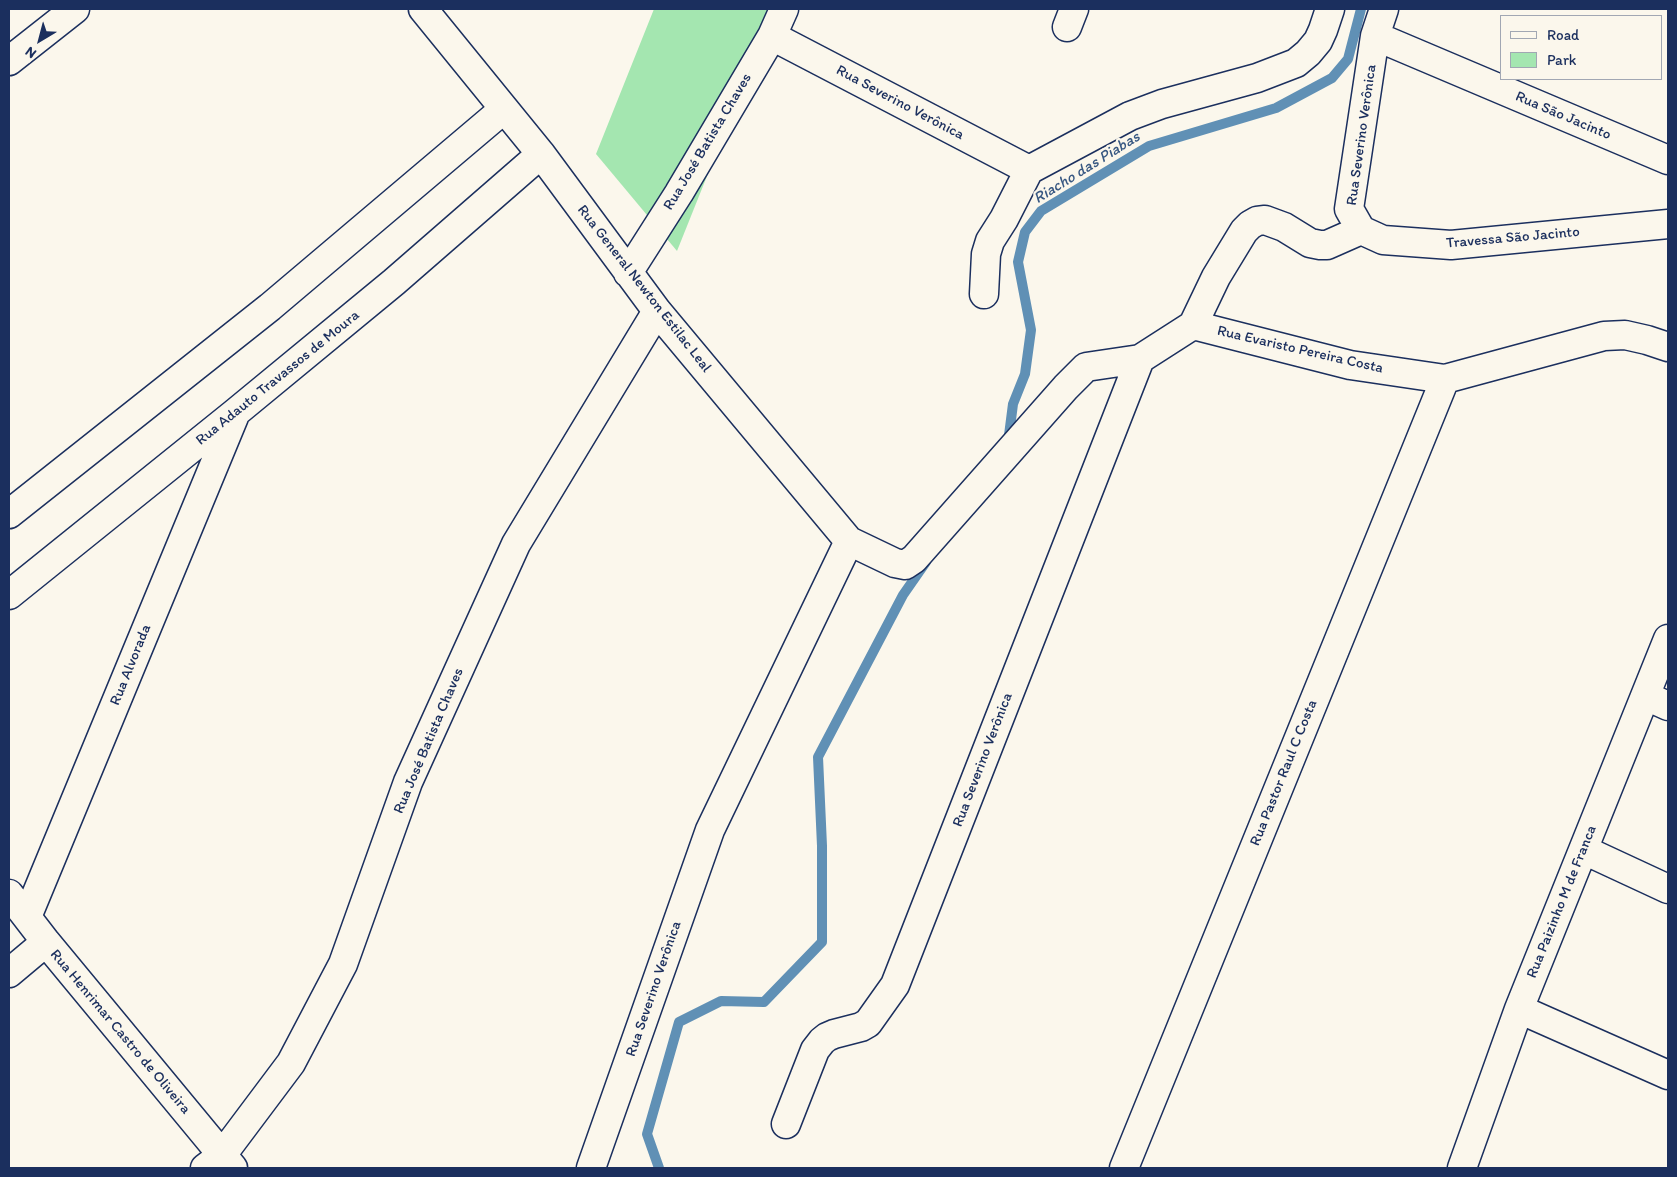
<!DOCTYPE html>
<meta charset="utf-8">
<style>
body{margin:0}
#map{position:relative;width:1677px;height:1177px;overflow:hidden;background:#fbf7ec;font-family:Itim,sans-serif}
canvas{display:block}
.frame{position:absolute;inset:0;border:10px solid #1b2f5e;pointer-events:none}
.legend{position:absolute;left:1500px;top:15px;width:162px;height:65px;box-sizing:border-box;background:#fbf7ec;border:1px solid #a1a7b3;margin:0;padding:6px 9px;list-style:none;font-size:15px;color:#1b2f5e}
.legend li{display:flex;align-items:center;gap:10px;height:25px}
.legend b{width:25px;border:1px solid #a1a7b3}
.north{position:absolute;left:15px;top:15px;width:50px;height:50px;-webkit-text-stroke:4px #fbf7ec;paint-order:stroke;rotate:217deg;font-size:14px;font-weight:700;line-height:20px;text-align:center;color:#1b2f5e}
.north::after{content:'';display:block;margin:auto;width:18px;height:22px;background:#1b2f5e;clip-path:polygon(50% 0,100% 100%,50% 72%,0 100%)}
</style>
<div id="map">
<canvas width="1677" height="1177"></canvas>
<div class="frame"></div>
<ul class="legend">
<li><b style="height:6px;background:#fbf7ec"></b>Road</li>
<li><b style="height:14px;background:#a4e6b0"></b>Park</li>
</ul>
<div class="north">N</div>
</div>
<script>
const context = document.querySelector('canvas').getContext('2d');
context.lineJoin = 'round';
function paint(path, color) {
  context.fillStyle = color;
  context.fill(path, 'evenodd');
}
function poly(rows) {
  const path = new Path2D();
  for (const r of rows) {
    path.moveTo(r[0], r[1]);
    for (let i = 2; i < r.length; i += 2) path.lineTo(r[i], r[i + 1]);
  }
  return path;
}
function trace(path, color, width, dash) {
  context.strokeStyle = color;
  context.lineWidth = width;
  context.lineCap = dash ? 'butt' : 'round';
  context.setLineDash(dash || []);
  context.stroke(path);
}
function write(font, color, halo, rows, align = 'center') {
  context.font = font + ' Itim,sans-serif';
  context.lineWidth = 4.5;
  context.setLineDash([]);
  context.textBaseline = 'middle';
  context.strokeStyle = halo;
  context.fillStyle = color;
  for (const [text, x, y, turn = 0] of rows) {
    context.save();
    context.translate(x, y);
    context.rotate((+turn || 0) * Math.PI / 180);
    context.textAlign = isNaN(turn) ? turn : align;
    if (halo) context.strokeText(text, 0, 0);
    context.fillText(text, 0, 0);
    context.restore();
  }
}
paint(poly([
 [654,9,774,9,677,251,596,154]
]), '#a4e6b0');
trace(poly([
 [1008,443,1013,404,1025,374,1031,330,1018,262,1025,232,1041,211,1149,146,1276,108,1332,78,1348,59,1361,9],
 [659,1168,647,1134,679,1022,721,1001,764,1002,822,942,822,846,818,757,903,595,926,562]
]), '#6090b5', 10);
const minor = poly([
 [423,9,541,154,657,311,849,541,895,563,905,565,914,559,1066,387,1086,367,1140,359],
 [1067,27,1074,9],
 [772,36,1029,170],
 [1375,36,1668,160],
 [9,61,75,9],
 [1361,230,1383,240,1451,245,1668,224],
 [1361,230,1349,209,1375,36,1384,9],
 [628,273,679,193,772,36,784,9],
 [984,294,986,254,990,241,1004,219,1029,170,1130,116,1162,104,1257,78,1296,63,1308,53,1318,41,1323,30,1330,9],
 [1193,325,1350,365,1445,379,1604,336,1625,335,1647,340,1668,347],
 [9,514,270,307,504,109],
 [9,595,235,413,394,282,541,154],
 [1646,696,1668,706],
 [1584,850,1668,889],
 [9,894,46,942,233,1168],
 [27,917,234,417],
 [9,973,46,942],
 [1519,1009,1668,1075],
 [786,1124,815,1050,822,1041,827,1037,834,1034,861,1027,868,1023,895,985,1140,359,1193,325,1216,277,1244,231,1250,225,1257,221,1265,220,1284,227,1310,243,1320,245,1327,245,1361,230],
 [205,1168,222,1155,291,1063,343,964,408,782,516,544,657,311],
 [591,1168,710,830,849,541],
 [1124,1168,1445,379],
 [1462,1168,1519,1009,1668,639]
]);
trace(minor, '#1b2f5e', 31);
trace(minor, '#fbf7ec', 28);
write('15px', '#1b2f5e', '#fbf7ec', [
 ["Rua Severino Verônica",900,103,28],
 ["Rua São Jacinto",1563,116,23],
 ["Rua Severino Verônica",1362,135,-82],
 ["Rua José Batista Chaves",708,142,-59],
 ["Travessa São Jacinto",1513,238,-5],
 ["Rua General Newton Estilac Leal",644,289,52],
 ["Rua Evaristo Pereira Costa",1300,350,13],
 ["Rua Adauto Travassos de Moura",278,378,-39],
 ["Rua Alvorada",131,665,-68],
 ["Rua José Batista Chaves",429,741,-67],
 ["Rua Severino Verônica",983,760,-69],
 ["Rua Pastor Raul C Costa",1284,773,-68],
 ["Rua Paizinho M de Franca",1562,902,-68],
 ["Rua Severino Verônica",654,989,-71],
 ["Rua Henrimar Castro de Oliveira",120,1032,50]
]);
write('italic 16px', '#385882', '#fbf7ec', [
 ["Riacho das Piabas",1087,168,-32]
]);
</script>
